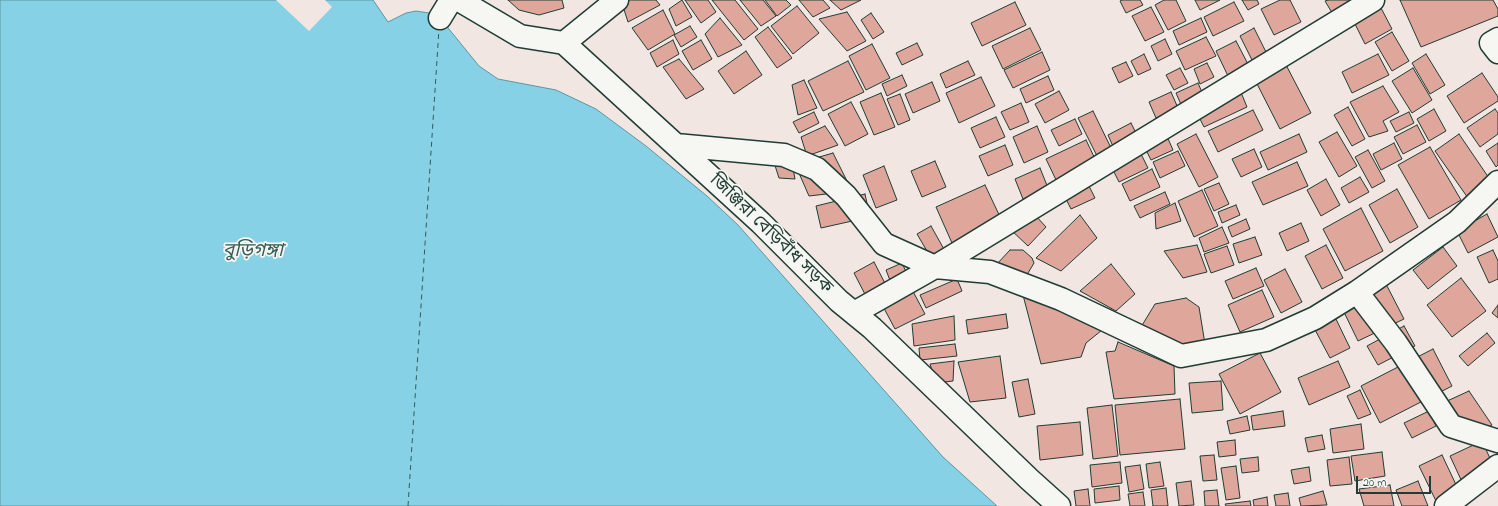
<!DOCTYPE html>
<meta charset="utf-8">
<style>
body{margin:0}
#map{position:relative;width:1498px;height:506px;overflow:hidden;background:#f1e6e1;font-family:"Indie Flower",sans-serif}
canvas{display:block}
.scale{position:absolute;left:1356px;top:476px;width:75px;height:18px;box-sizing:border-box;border:2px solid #1f3d34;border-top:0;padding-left:5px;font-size:12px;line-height:14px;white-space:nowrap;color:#1f3d34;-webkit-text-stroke:3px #f6f6f2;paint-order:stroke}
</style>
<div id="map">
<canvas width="1498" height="506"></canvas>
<div class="scale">20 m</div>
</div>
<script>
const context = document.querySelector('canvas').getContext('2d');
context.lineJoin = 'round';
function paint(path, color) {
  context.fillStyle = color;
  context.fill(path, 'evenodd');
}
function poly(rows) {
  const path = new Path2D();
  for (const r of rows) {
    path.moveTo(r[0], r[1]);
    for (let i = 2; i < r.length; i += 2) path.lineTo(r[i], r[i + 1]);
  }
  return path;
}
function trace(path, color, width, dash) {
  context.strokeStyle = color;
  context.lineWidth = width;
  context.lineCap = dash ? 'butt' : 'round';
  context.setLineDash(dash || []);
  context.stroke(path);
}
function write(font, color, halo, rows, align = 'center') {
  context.font = font + ' "Indie Flower","Noto Sans Bengali",sans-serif';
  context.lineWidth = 3.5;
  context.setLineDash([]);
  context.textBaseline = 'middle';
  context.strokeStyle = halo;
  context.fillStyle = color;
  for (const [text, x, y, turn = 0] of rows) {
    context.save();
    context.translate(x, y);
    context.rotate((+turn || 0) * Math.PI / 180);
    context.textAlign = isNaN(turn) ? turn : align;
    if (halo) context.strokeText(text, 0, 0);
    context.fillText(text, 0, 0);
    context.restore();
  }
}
const water = poly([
 [0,0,373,0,388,22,406,13,416,11,429,13,440,18,479,66,498,79,556,90,596,109,646,146,707,196,738,225,943,457,997,506,0,506,0,0]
]);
paint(water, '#87d1e7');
trace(water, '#5d969f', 1);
paint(poly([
 [276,0,325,0,332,7,309,31]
]), '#f1e6e1');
trace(poly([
 [408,506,439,29]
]), '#345b58', 1, [5, 4]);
const building = poly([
 [508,0,562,0,564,8,539,15,519,10,508,0],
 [621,0,656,0,660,5,628,22,621,0],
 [682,0,692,17,676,26,669,9,682,0],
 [685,0,708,0,716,12,701,23,685,0],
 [712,0,735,0,758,29,744,40,712,0],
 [740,0,763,0,776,16,761,26,740,0],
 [765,0,786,0,791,5,777,16,765,0],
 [799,0,823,0,830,8,813,17,799,0],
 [830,0,861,0,841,10,830,0],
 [1122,0,1140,0,1143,5,1126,13,1120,1,1122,0],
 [1164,0,1176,0,1186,21,1168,30,1155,5,1164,0],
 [1195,0,1220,0,1200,10,1195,0],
 [1242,0,1257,0,1259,4,1248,10,1242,0],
 [1280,0,1290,0,1301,22,1274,35,1261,9,1280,0],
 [1328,0,1363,0,1334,16,1325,1,1328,0],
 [1400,0,1493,0,1498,9,1498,16,1421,47,1400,0],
 [1015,2,1026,25,982,46,971,23,1015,2],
 [1234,2,1244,21,1213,36,1204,17,1234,2],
 [797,6,819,33,793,54,771,26,797,6],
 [1151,7,1164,32,1145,41,1132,16,1151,7],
 [1381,8,1392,29,1365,44,1354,22,1381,8],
 [663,10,675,34,648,50,632,28,663,10],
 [847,12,866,41,847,51,819,19,847,12],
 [871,13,884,32,873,39,861,20,871,13],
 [720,18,742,45,718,57,705,34,720,18],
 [1201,18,1207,32,1179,45,1173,31,1201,18],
 [690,26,697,37,681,47,674,35,690,26],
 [768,27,792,58,777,68,755,37,768,27],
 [1030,28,1041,50,1003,69,992,46,1030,28],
 [1254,28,1267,54,1253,62,1240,36,1254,28],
 [1392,32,1409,61,1392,71,1375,42,1392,32],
 [1206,37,1216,56,1185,70,1176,51,1206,37],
 [1165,39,1172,54,1158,61,1151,46,1165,39],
 [673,40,679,54,657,67,650,53,673,40],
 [701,40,712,59,693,70,682,51,701,40],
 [1236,41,1249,66,1228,76,1216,51,1236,41],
 [917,43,923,55,902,65,896,53,917,43],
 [872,44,890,78,866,90,849,56,872,44],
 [746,51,762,75,734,94,718,71,746,51],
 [1042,52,1050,70,1013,88,1004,70,1042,52],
 [1144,54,1151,69,1138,75,1131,61,1144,54],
 [1378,54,1389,75,1352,93,1342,72,1378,54],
 [1426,54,1445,85,1430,94,1412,63,1426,54],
 [679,59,704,89,686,99,663,67,679,59],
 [848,61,864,92,823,111,808,81,848,61],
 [968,61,975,75,946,88,940,74,968,61],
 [1284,61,1311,113,1280,129,1253,76,1284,61],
 [1126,62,1133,76,1119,83,1112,68,1126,62],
 [1207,63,1214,77,1200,84,1194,69,1207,63],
 [1180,68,1188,83,1174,90,1166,75,1180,68],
 [1413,68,1432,100,1412,113,1392,81,1413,68],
 [1482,73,1498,97,1498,101,1464,123,1447,96,1482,73],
 [902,75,907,86,887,96,882,84,902,75],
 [1048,76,1054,90,1026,103,1020,89,1048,76],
 [981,77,995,106,959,123,946,93,981,77],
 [804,80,817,108,798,115,792,85,804,80],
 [932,82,940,101,913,113,905,94,932,82],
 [1198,83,1205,99,1183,109,1176,93,1198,83],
 [1383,86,1399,112,1383,121,1388,131,1369,137,1350,102,1383,86],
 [1240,90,1247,107,1204,127,1196,111,1240,90],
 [1059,91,1069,110,1045,123,1035,104,1059,91],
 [1171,92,1178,108,1156,118,1149,102,1171,92],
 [881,93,895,127,874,135,860,102,881,93],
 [900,94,910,120,898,125,887,99,900,94],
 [851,102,868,134,845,146,828,114,851,102],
 [1021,103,1029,122,1010,130,1001,112,1021,103],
 [1348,107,1365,139,1352,146,1334,115,1348,107],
 [1434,109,1446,131,1429,141,1417,119,1434,109],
 [1495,109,1498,113,1498,134,1480,147,1467,128,1495,109],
 [1253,110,1263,130,1218,152,1208,131,1253,110],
 [1093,111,1113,152,1099,160,1078,118,1093,111],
 [814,112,819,123,799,133,793,122,814,112],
 [1409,112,1414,123,1396,132,1390,121,1409,112],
 [996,117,1005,137,980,148,971,128,996,117],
 [1075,119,1082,134,1059,146,1051,130,1075,119],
 [1131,123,1139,139,1115,151,1108,135,1131,123],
 [1417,125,1426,142,1403,154,1394,137,1417,125],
 [825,126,838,145,807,156,801,137,825,126],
 [1037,126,1048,152,1024,163,1013,137,1037,126],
 [1337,132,1357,166,1339,177,1319,142,1337,132],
 [1166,134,1173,150,1151,160,1143,144,1166,134],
 [1196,134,1218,177,1199,187,1177,144,1196,134],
 [1299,134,1307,152,1268,170,1260,152,1299,134],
 [1459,134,1491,181,1468,198,1435,151,1459,134],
 [1086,140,1098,165,1058,184,1046,159,1086,140],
 [1394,143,1402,159,1381,170,1373,154,1394,143],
 [1498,143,1498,165,1496,167,1486,151,1498,143],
 [1005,145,1013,165,988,176,979,156,1005,145],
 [789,146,795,179,779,178,770,150,789,146],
 [1137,146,1148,168,1119,182,1108,160,1137,146],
 [1430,147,1461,200,1429,219,1398,165,1430,147],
 [1254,149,1262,167,1241,177,1232,159,1254,149],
 [1368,150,1385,181,1372,188,1355,157,1368,150],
 [1178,151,1185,166,1160,178,1153,162,1178,151],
 [833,153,852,191,809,196,795,164,833,153],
 [935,161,946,187,922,197,911,171,935,161],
 [1297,162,1308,186,1263,205,1252,182,1297,162],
 [884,166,897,200,876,208,863,175,884,166],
 [1040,168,1048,188,1023,199,1015,179,1040,168],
 [1152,169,1160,187,1130,201,1122,184,1152,169],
 [1360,177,1369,192,1349,203,1341,188,1360,177],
 [1326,179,1340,205,1321,216,1307,190,1326,179],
 [1087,182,1095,198,1071,209,1063,193,1087,182],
 [1219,183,1229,204,1214,211,1204,189,1219,183],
 [985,185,1002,221,952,243,936,207,985,185],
 [1397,189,1418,227,1390,243,1369,205,1397,189],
 [1202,190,1218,226,1194,237,1178,201,1202,190],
 [1165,192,1170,204,1140,218,1134,206,1165,192],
 [865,194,870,217,821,228,816,206,865,194],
 [1175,203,1181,221,1156,229,1155,213,1175,203],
 [1236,205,1240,215,1222,223,1218,212,1236,205],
 [1361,208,1383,251,1345,271,1323,229,1361,208],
 [1487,214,1498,237,1468,253,1457,231,1487,214],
 [1080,215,1097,238,1061,271,1036,258,1080,215],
 [1036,216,1046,227,1028,246,1010,229,1036,216],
 [1246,219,1250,229,1232,237,1228,227,1246,219],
 [1301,223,1309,241,1287,251,1279,233,1301,223],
 [931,226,945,251,931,258,917,234,931,226],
 [1222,227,1229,243,1204,252,1199,238,1222,227],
 [1255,237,1262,255,1239,263,1233,244,1255,237],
 [1197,245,1207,272,1183,278,1164,251,1197,245],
 [1326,245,1343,278,1322,289,1305,256,1326,245],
 [1227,246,1234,265,1211,273,1204,254,1227,246],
 [1443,247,1457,266,1428,289,1413,270,1443,247],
 [1010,250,1023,250,1032,258,1034,263,1025,278,996,265,1010,250],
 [1493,250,1498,261,1498,279,1489,283,1477,257,1493,250],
 [874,262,889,291,869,302,854,273,874,262],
 [902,263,908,276,891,283,886,270,902,263],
 [1111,264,1135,294,1116,311,1080,291,1111,264],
 [1256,268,1264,286,1233,299,1225,281,1256,268],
 [1285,269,1302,302,1281,313,1264,280,1285,269],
 [1461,278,1486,311,1452,337,1427,305,1461,278],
 [957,279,962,291,926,308,920,295,957,279],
 [908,282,925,314,895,329,878,297,908,282],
 [1386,284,1404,319,1358,341,1341,306,1386,284],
 [1262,290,1274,317,1240,332,1228,305,1262,290],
 [1023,295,1107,326,1086,343,1081,357,1041,364,1023,295],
 [1186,298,1199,307,1205,344,1176,349,1141,327,1155,304,1186,298],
 [1498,305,1498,318,1492,313,1498,305],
 [1006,314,1008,328,968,334,966,320,1006,314],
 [1334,315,1350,348,1330,358,1313,326,1334,315],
 [954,316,955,340,914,346,912,324,954,316],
 [1404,326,1415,346,1378,365,1367,346,1404,326],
 [1487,333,1495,343,1468,366,1459,356,1487,333],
 [1118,342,1174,366,1175,394,1114,399,1106,352,1115,351,1118,342],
 [955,344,957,356,920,360,919,348,955,344],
 [1433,349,1452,386,1380,423,1361,386,1433,349],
 [1260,353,1281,392,1240,414,1219,374,1260,353],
 [1000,356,1006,398,970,402,958,362,1000,356],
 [954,361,953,381,936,383,930,364,954,361],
 [1338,361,1350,387,1309,405,1298,378,1338,361],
 [1028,379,1035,414,1019,417,1012,382,1028,379],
 [1221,381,1223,410,1192,413,1189,383,1221,381],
 [1360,390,1371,414,1358,419,1347,396,1360,390],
 [1469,391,1492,425,1464,440,1434,407,1469,391],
 [1180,399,1185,449,1120,455,1115,405,1180,399],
 [1112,405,1118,456,1093,459,1087,408,1112,405],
 [1283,411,1285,426,1253,430,1251,416,1283,411],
 [1429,411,1436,426,1412,438,1404,423,1429,411],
 [1247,416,1250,430,1230,434,1227,421,1247,416],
 [1080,422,1083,455,1040,460,1037,426,1080,422],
 [1361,424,1364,449,1333,453,1330,429,1361,424],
 [1322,435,1325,449,1308,452,1305,438,1322,435],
 [1235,440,1236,455,1219,457,1217,442,1235,440],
 [1482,441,1495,469,1463,484,1450,456,1482,441],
 [1382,452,1385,476,1355,481,1351,456,1382,452],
 [1214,455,1217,480,1203,481,1200,456,1214,455],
 [1442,455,1459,491,1436,501,1419,466,1442,455],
 [1258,457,1259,471,1242,473,1240,459,1258,457],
 [1349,457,1352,484,1330,486,1327,460,1349,457],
 [1120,462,1122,483,1092,487,1090,465,1120,462],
 [1160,462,1164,486,1149,488,1146,464,1160,462],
 [1140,465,1144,489,1129,492,1125,467,1140,465],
 [1236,466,1240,498,1226,500,1221,468,1236,466],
 [1309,467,1311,481,1294,484,1291,470,1309,467],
 [1191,481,1194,505,1179,506,1176,483,1191,481],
 [1418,481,1428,506,1402,506,1396,490,1418,481],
 [1390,485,1394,506,1364,506,1359,489,1390,485],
 [1119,486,1120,500,1095,503,1094,489,1119,486],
 [1166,488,1168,506,1153,506,1151,490,1166,488],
 [1088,489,1090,506,1076,506,1074,491,1088,489],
 [1217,490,1219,506,1205,506,1204,491,1217,490],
 [1323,491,1327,505,1301,506,1299,498,1323,491],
 [1143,492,1145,506,1130,506,1128,494,1143,492],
 [1288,493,1290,506,1276,506,1274,495,1288,493],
 [1267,497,1268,506,1254,506,1253,500,1267,497],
 [1250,501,1251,506,1226,506,1225,504,1250,501]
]);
paint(building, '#dfa69b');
trace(building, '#1f3d34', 1);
const minor = poly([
 [459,0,520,36,564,43,761,223,839,301,872,328,1029,479,1059,506],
 [440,18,451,0],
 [1498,39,1491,43,1498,52],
 [564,43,617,0],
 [676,145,784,155,817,169,846,196,884,244,935,267,990,272,1061,299,1181,356,1266,340,1315,318,1357,292,1457,222,1498,182],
 [1357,292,1396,343,1451,426,1498,441],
 [854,313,935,267,1373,0],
 [1446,506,1498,466]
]);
trace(minor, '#1f3d34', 25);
trace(minor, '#f6f6f2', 22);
write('18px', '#1f3d34', '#f6f6f2', [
 ["জিঞ্জিরা বেড়িবাঁধ সড়ক",770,235,44]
]);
write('italic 19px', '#345b58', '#f6f6f2', [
 ["বুড়িগঙ্গা",253,253]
]);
</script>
